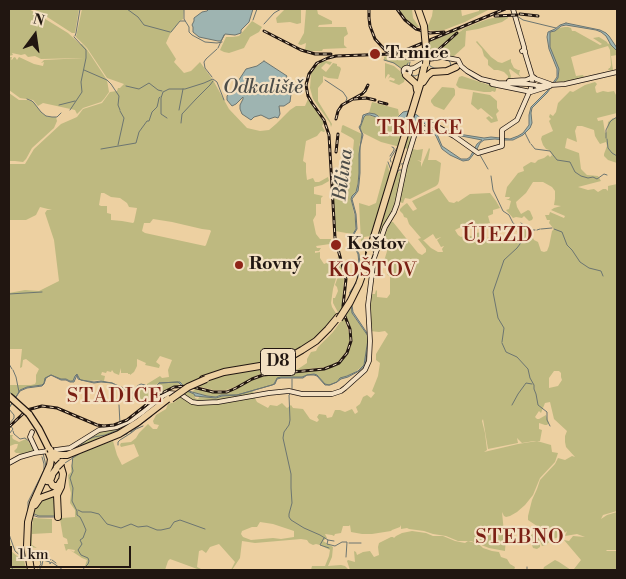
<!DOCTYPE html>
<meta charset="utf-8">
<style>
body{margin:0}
#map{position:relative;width:626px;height:579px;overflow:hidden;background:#edd0a1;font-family:"Libre Bodoni",serif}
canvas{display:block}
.frame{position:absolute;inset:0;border:10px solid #211611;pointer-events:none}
.north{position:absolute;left:10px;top:10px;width:50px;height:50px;-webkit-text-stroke:4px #f3e0c2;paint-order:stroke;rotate:14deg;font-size:14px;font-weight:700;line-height:20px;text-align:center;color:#211611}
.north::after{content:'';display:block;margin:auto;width:18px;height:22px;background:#211611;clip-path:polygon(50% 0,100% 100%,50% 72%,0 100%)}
.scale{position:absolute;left:10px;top:546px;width:121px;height:22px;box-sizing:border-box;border:2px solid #211611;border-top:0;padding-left:6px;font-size:15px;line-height:18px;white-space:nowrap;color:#211611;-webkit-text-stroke:4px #f3e0c2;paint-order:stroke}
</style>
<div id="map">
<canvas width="626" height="579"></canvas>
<div class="frame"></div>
<div class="north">N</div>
<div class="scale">1 km</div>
</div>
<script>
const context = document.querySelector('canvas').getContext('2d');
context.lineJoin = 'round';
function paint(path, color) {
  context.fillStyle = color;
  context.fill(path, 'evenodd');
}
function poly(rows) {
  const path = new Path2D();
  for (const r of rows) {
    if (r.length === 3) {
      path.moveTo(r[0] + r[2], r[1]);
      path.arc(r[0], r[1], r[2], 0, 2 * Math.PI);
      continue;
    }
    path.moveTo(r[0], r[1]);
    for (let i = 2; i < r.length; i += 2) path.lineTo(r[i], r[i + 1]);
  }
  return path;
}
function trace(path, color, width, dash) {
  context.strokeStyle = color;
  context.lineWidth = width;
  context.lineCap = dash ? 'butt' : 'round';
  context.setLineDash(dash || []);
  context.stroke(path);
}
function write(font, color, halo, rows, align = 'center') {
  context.font = font + ' "Libre Bodoni",serif';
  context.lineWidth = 4.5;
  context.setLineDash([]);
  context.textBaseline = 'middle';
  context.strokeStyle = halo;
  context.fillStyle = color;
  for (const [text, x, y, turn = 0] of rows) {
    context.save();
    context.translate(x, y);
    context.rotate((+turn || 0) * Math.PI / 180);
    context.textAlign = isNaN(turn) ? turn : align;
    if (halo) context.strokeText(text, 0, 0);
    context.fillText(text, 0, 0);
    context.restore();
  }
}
paint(poly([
 [9,9,29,9,68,33,80,44,82,44,86,48,107,80,109,92,104,99,101,102,83,108,77,114,75,110,43,103,38,106,33,100,20,98,9,90,9,57,12,57,11,60,13,59,13,58,15,57,17,60,19,57,34,64,43,66,44,62,41,63,44,60,84,58,41,59,35,56,28,57,25,54,21,55,12,53,13,55,9,56],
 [32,9,38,9,38,10,39,9,79,9,75,33,72,33,38,11],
 [82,9,184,9,183,19,180,21,170,34,166,43,176,59,174,62,184,73,191,71,200,62,213,80,229,109,247,128,260,131,269,130,276,124,290,110,296,106,305,106,308,99,321,118,324,123,322,126,325,131,324,132,321,131,317,136,306,141,303,161,306,163,306,172,307,180,313,178,315,182,319,182,328,177,329,181,322,185,314,187,314,194,323,196,321,198,321,204,316,204,316,215,313,220,316,234,320,239,331,239,330,244,316,246,317,248,321,248,319,251,315,251,315,253,320,252,320,258,324,264,331,261,333,263,333,268,337,270,337,275,333,289,331,303,332,307,337,315,324,331,300,350,272,362,204,376,186,385,183,385,178,382,161,382,157,384,153,389,147,386,147,384,160,376,162,378,169,377,168,370,172,360,160,356,156,362,160,365,159,368,145,365,146,363,137,359,137,366,134,372,130,375,130,374,128,374,128,373,121,373,121,368,119,375,114,373,112,370,111,372,107,371,106,373,102,372,101,375,105,376,104,381,100,380,89,381,81,380,79,378,78,375,75,375,74,380,72,381,66,379,61,379,51,375,46,378,44,383,42,385,27,387,20,390,14,398,9,395,9,385,31,385,35,384,36,382,36,375,39,369,26,359,23,360,22,367,20,368,22,349,9,349,9,293,25,290,39,291,59,281,54,240,45,213,47,210,52,210,40,207,36,215,26,220,9,220,9,164,25,164,34,149,61,124,77,117,83,109,102,103,110,92,117,91,118,88,120,88,124,84,107,78,87,48,76,37],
 [101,193,104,193,111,197,120,198,127,203,129,207,137,208,134,222,133,223,122,221,111,220,111,214,107,213,107,206,101,206,99,205],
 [153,219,172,222,202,229,210,230,211,231,206,245,205,246,145,233,142,231,144,223,150,223],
 [285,9,301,9,301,23,297,24,290,22,277,23,276,18],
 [306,9,317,9,318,14,332,21,332,24,319,25,318,27,346,27,348,34,344,37,344,45,347,48,323,49,322,51,307,51,305,50,306,43,301,45,298,44,304,33],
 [398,9,412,9,413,18,419,27,416,27,406,20],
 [433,9,461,9,462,16,479,11,479,9,490,9,465,22,444,30,436,31,428,30,427,28,432,16],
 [508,15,508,18,502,22,478,29,466,31,465,46,453,57,438,54,429,56,437,51,458,33,467,27,488,19],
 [252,21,262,27,259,32,250,37,244,48,229,53,224,52,220,50,226,37,233,37,239,36],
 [467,27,457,32,436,50,428,55,428,42],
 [565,27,568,27,571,28,572,31,575,31,600,45,602,44,593,38,599,37,607,42,608,44,610,43,617,51,617,55,611,56,613,70,608,70,609,68,610,68,611,65,610,50,608,46,571,57,576,76,583,75,584,77,588,77,571,81,556,82,559,72,550,47,549,34,550,32,555,31,558,28],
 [477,41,491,57,498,62,502,63,511,59,511,62,514,68,518,70,520,70,519,74,521,77,510,69,509,70,511,76,510,80,508,79,508,76,504,72,498,70,494,70,488,65,488,60,484,56,482,49,476,42],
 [391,55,402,59,410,60,407,67,402,69,393,63,384,60,384,57,388,56,392,57],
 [323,61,326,61,332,62,330,65,326,63,321,68,326,72,333,63,337,64,337,66,340,67,341,69,338,79,328,78,323,76,323,82,318,88,318,101,332,124,331,127,330,123,313,99,310,88,311,74,316,67],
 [385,63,394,66,401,72,405,78,404,82,399,85,389,81,390,80,394,81,395,79,390,77,388,79,390,75,388,74,385,79],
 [462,76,489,85,496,86,496,90,495,92,492,91,491,92,484,92,459,88,456,85,459,77],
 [595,82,597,84,595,87,596,92,597,93,603,91,608,92,614,91,617,97,617,113,597,118,598,121,603,120,605,133,607,132,608,122,613,118,614,119,617,117,617,163,608,160,604,156,604,154,607,146,606,142,600,144,598,141,595,136,594,130,582,126,577,126,575,131,577,142,567,138,565,148,579,153,581,169,587,175,598,176,601,181,578,187,588,190,594,189,598,192,603,189,606,189,608,191,608,186,617,184,617,511,603,515,601,519,607,515,617,512,617,550,606,550,607,551,617,551,617,570,574,569,581,560,564,540,569,541,573,536,585,537,577,534,565,536,567,531,561,536,551,540,546,545,542,546,540,541,540,547,537,549,533,548,529,536,535,533,537,526,528,520,528,516,532,500,537,489,540,480,555,464,558,458,565,460,572,456,575,457,566,447,565,442,565,436,567,431,554,419,550,402,545,403,541,413,539,411,535,417,537,419,539,419,546,415,549,423,547,425,545,425,539,423,539,429,542,430,540,441,534,441,522,443,517,438,518,443,488,449,483,419,482,421,485,433,487,450,484,452,518,444,537,441,551,445,552,452,558,453,555,462,540,478,533,495,525,505,517,512,510,516,506,517,504,516,502,512,504,533,506,537,505,551,489,548,471,541,458,541,446,536,433,534,424,531,409,529,407,528,401,529,401,525,400,527,392,530,391,531,372,534,362,534,351,532,350,525,349,526,343,526,341,533,335,534,334,536,332,535,325,534,327,538,323,541,333,547,332,557,328,566,341,565,345,566,349,570,311,570,312,566,325,566,329,556,330,550,320,545,316,544,313,545,309,543,307,540,301,539,255,543,242,541,240,558,232,570,231,570,235,562,219,544,210,547,206,553,202,550,199,551,197,567,203,570,200,570,170,559,168,561,165,570,100,570,100,568,85,566,87,560,82,558,70,550,74,552,75,550,68,549,66,551,64,544,68,544,67,539,63,537,60,519,62,518,75,517,75,510,70,503,71,493,69,485,68,475,71,472,71,467,74,456,87,450,113,441,117,455,122,465,137,457,139,456,134,444,121,447,120,445,121,443,131,442,136,438,139,433,148,424,153,429,157,429,159,425,154,424,153,421,156,415,166,409,168,404,175,402,179,397,184,397,197,404,254,396,257,402,268,408,270,405,277,406,282,403,287,408,291,405,293,408,303,409,310,419,317,422,319,420,317,417,319,414,326,415,327,418,332,417,335,410,340,410,345,412,352,409,355,414,358,412,356,407,360,404,363,397,367,395,371,398,375,393,372,391,378,376,380,363,376,360,376,354,388,334,385,331,379,332,370,331,370,294,375,294,376,290,377,291,377,297,387,298,390,294,390,276,387,275,390,269,390,266,384,261,388,248,380,244,383,236,386,233,389,222,393,222,418,253,422,255,426,252,426,249,418,239,421,238,409,224,407,218,404,217,403,214,400,211,400,209,403,206,407,203,413,211,417,209,412,201,439,188,449,202,454,203,457,201,458,202,470,194,490,193,496,201,500,208,493,210,493,214,488,216,490,223,467,227,466,225,463,226,455,230,458,235,461,237,466,235,471,236,475,238,474,236,476,233,482,232,484,239,487,239,488,237,489,237,489,231,491,231,491,236,488,238,489,240,506,238,519,242,520,236,516,231,521,234,520,232,522,229,526,228,529,230,534,240,538,242,541,251,544,252,547,251,549,246,552,231,554,229,549,223,550,220,547,220,545,215,549,215,550,212,564,218,565,216,551,210,554,208,561,206,554,205,555,199,555,191,552,187,543,182,533,182,526,193,516,202,517,207,521,214,528,210,530,211,533,218,532,220,529,221,524,216,522,218,516,217,513,218,506,210,509,209,511,201,506,199,509,199,510,197,505,197,507,187,511,182,518,173,524,171,523,167,531,162,535,163,538,160,544,158,548,155,550,157,552,155,549,150,546,149,543,145,541,139,542,136,553,131,549,121,551,119,549,117,550,114,553,116,556,112,558,103,570,91,573,92,585,85],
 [433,234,436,239,441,237,437,240,441,247,444,246,442,249,443,252,438,252,431,248,423,240,424,240],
 [554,371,559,371,561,373,561,377,562,380,558,386,549,388,549,378],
 [260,522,273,524,294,531,294,537,281,539,273,538,251,540,243,537,241,534,242,531,252,527,257,527],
 [442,87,454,88,455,90,455,95,444,110,434,106,431,102,431,100],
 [473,92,490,95,497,101,497,108,499,111,496,114,498,121,491,123,486,118,489,116,492,119,493,118,481,108,478,110,471,104],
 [9,93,19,100,27,100,33,101,42,113,48,117,56,117,57,121,54,128,32,148,26,159,23,162,15,161,9,161],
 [372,102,398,109,399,115,392,123,384,121,375,114,369,113],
 [407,113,422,121,415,123,403,121,404,122,405,126,415,128,408,149,381,142,363,133,360,128,363,117,366,115,376,117,381,122,389,125,394,124,402,114],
 [343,125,362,134,359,147,359,173,357,190,352,196,351,199,356,224,355,232,352,234,335,231,333,178,334,173,337,199,336,171,351,171,354,140,352,138,341,132,342,126],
 [410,148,417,150,423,149,421,161,417,160,421,162,421,167,429,148,430,149,428,160,436,160,441,163,439,181,438,184,436,186,410,199,405,198,403,203,399,202],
 [387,163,390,173,371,236,364,237,363,243,361,242,359,203,369,206,376,203],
 [401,171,395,206,393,207,394,208,382,233,380,233,374,241,395,174,397,172,398,173],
 [338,256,344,279,342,302,342,310,350,337,348,349,341,359,334,364,326,367,260,374,252,378,235,387,226,390,213,390,197,386,214,378,228,374,275,368,283,365,287,369,293,370,298,369,307,363,307,359,311,352,316,351,318,347,333,332,341,321,341,318,333,303,333,298,335,298,338,291,337,287,335,285,339,274,337,262],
 [352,302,353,315,368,336,368,339,364,365,354,373,341,378,337,382,329,385,325,384,317,375,311,374,302,377,281,377,276,379,274,384,272,385,237,395,221,395,216,397,207,396,192,392,195,389,193,387,213,392,227,392,236,389,253,379,263,375,324,369,335,366,345,357,351,346,351,333,345,314],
 [178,382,180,384,163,391,139,410,146,402,133,402,131,398,132,394,138,387,141,385,144,386,153,390,159,383],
 [253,390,254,395,216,401,193,401,182,394,187,391,195,394,195,398,198,399,200,396,216,398,222,396,237,395],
 [120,427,116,431,100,437,98,440,65,454,59,454,58,451,68,450,72,451,75,449,77,445,98,432],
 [12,430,9,435,13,435,12,437,13,439,19,442,26,439,35,450,21,455,19,453,16,453,14,451,17,448,18,444,15,444,10,446,9,445,9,434],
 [53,496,55,497,55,516,39,516,34,514,36,507,40,501],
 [33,518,52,519,52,535,52,533,50,533,32,534,32,545,37,548,31,547,31,536],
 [412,531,426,533,433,536,443,536,455,541,465,543,468,541,472,542,480,545,483,548,492,551,499,552,501,557,507,559,510,564,515,567,514,570,350,570,347,561,348,560,355,562,354,551,356,552,357,555,363,552,370,551,374,557,379,555,378,547,379,543,391,537,393,537,394,538,396,536,402,533],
 [9,539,11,544,10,550,17,556,24,559,25,565,27,570,9,570],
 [555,560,559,562,571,570,543,570,544,567]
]), '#beb980');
const water = poly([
 [209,9,253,9,249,22,241,30,241,33,235,35,225,34,221,41,218,41,199,37,193,32,193,27,192,25,194,21,194,18,202,12,207,11,209,9],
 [566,23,600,30,606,33,609,36,617,48,617,51,611,45,606,36,601,32,596,30,566,25,561,26,555,31,550,32,550,47,559,69,558,78,547,93,532,108,531,113,532,123,530,128,523,135,513,140,504,140,495,139,484,140,480,143,476,151,469,160,463,161,450,155,442,149,436,136,424,123,420,122,416,124,398,120,394,124,390,125,383,123,376,117,370,115,366,115,364,117,360,128,363,135,360,147,360,173,359,184,358,191,352,199,356,214,357,229,351,239,359,254,360,264,358,280,355,287,350,292,353,312,369,336,369,340,365,366,359,371,348,377,341,379,337,382,330,385,325,385,317,376,314,375,307,375,303,378,281,378,277,379,275,384,272,385,237,395,222,396,216,398,195,396,194,394,187,391,178,382,159,383,153,390,144,386,141,385,138,387,132,394,129,395,125,390,112,383,101,382,94,383,81,380,78,379,77,375,74,382,70,382,66,380,61,380,51,375,46,378,44,384,42,386,27,388,20,391,9,408,20,390,27,387,42,385,44,383,45,378,51,375,61,379,66,379,70,381,73,381,75,376,77,374,79,378,81,380,94,382,101,381,112,383,126,389,130,394,133,392,137,386,141,384,145,385,153,389,159,383,178,382,180,382,187,390,192,392,207,396,216,397,221,395,237,395,272,385,274,384,277,378,281,377,302,377,307,375,314,374,317,375,325,384,329,385,337,382,340,378,347,376,358,371,364,365,368,339,368,336,352,313,350,292,354,286,357,280,359,264,358,254,350,239,356,229,355,214,351,199,352,196,356,192,358,184,359,173,359,154,362,134,359,127,361,124,363,115,369,113,375,114,378,116,382,120,390,123,394,121,403,112,408,111,417,115,424,121,438,124,452,133,484,138,491,137,510,139,518,136,523,133,529,125,529,115,531,107,548,90,557,77,557,69,549,49,547,37,548,32,555,29,560,25,566,23],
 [427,122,438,125,451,134,482,140,477,144,470,157,467,159,461,159,442,146,437,134,426,123,427,122],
 [264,61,287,76,284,81,287,89,291,94,290,102,284,106,279,106,280,114,278,118,275,117,269,119,261,115,254,117,251,120,242,114,240,109,240,105,243,99,243,97,236,104,232,106,227,100,227,96,233,89,246,69,257,66,264,61]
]);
paint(water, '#9eb4b1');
trace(water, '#6c7571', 1);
trace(poly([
 [127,9,138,17,144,25,170,32],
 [184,9,184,19,189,27,189,32,192,35,205,42,217,43,222,42],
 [517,16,523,20,556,28],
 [253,20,257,9],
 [264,24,274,13,281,9],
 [171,32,180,21,185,21],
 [75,36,76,33,80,9],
 [218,48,224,35],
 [430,57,438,56],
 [439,58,449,61,450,62,451,66,448,68,442,69,434,68,430,66,428,61,439,58],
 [384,60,394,63,402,69,406,67,408,63],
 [410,68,409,67,410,62],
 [418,68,411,72,410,74,415,76,420,74],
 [458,68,460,68,473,78,492,85],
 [84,70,107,80,111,84,119,96,118,105,120,110],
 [212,77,205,68,204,62,206,59,217,49],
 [325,80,343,92,347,98,346,101,347,103],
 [126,86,139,89,149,83,158,90,162,91],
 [27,99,32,101,34,103],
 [34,103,41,112,46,116,52,117,57,117,61,113],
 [59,105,75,101],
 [70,110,82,92,81,82,86,58,86,50,74,37],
 [179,110,183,89],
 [167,118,161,114,161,98,163,92,169,89,185,89,204,83,213,79,217,82,224,100],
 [181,123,182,114,196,99,210,85,213,81],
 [525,133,530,143],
 [606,138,606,130,610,122,612,120,617,117],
 [607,139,608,148,612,153,617,156],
 [531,144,535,149,550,151,557,160,570,162,575,172,581,176,588,178,593,177,597,179,604,174,607,175],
 [118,145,124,118,120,111],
 [101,149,136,143,139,132,147,121,149,121,152,112,157,107,158,103,159,98,160,97],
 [480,155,488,169],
 [390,156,394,150,394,148,392,147],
 [388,162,391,170],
 [391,162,390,159,397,148],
 [401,164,402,164,404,163],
 [399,167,400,166],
 [397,173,399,170,402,170],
 [491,176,493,190,503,211,509,215,513,223,518,227,519,233,522,236,520,244,517,248,504,260,493,292,498,318,504,328,502,342],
 [521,223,525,226],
 [527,228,530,231],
 [541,229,552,228],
 [554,229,562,232,567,245,572,250,580,262,589,268,601,271,603,276],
 [532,230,535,230],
 [537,230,540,229],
 [9,294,42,292],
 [502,343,506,352,517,357,528,369,530,378,534,385,534,389,536,394,538,405,547,412,547,420,550,426],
 [9,364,12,369],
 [13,370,16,377,19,392],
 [155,387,158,396],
 [292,390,292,379],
 [9,392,16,397],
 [291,393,289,395,290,420,289,425,284,432,283,438,291,474,291,488,292,503,289,514,289,517,291,520,304,528,320,535,328,540,327,544,335,546,342,542,347,542,346,557],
 [120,400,120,395],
 [119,405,120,424],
 [512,405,518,394,526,383,532,384],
 [9,409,14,415,14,418,9,424,13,429,9,434],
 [13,431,14,434,20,439,25,438,30,442],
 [129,431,131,432,152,416],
 [34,433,34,432],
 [121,436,127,434,128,432],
 [118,445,118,442,120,440,131,433,136,429,143,426],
 [76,449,87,440,94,437,105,435,118,430,121,427],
 [43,453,46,466],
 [73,455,72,466,73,471,70,478,73,488,72,501,77,511,77,515,80,517,83,523,86,530,83,538,80,540,82,544,78,550,81,555,88,558,89,561,88,564,84,568,83,570],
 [65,463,79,454],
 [28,510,28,502,44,470,44,464,42,457],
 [78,510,82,512,91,512,99,514,107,524,121,528,131,524,138,527,147,526,157,530,161,530,170,528,174,522,180,520,205,529],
 [34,514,39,516,55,516],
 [32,515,38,517,55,517],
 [9,535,10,536],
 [10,537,15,551,22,557,24,547],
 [324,538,320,545,329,548],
 [328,540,334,541],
 [349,543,361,543],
 [25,549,24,556,25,557],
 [32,557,51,560,50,559],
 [32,559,40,560,41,564,38,568,33,566],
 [52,560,56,563],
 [9,562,13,570],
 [527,567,527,570],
 [34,569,37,570,40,569,42,565,43,560,50,562,50,564,51,562,53,563,63,570]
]), '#6c7571', 1);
const secondary = poly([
 [513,9,524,47,524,50,522,51],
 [407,71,3.5],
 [409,69,414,68,429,59,442,57,458,60,461,66,467,71,481,79,498,83,528,84],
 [532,76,536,79,550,84],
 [509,81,526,80,531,78],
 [492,84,531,92,550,86],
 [536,86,565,84,617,72],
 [32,432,30,437,37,452],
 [9,463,20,457,34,453,70,448,99,430,117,427,130,421,143,412,163,396,169,393,180,394,192,402,198,403,218,402,269,393,289,391,302,394,332,394,341,391,345,388,365,370,369,361,370,341,368,305,374,258,385,227,394,212,397,204,405,166,416,130,419,127,427,129,431,125,434,125,454,136,478,153,502,146,502,130,517,120,531,88,532,80,531,78,532,76,525,53,525,51,524,50]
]);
const trunk = poly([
 [29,414,39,429,49,449]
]);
const motorway = poly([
 [406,75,416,84,417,90],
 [423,82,427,76,432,72,447,71,456,67],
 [369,253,420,85,425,63],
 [203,379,224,372,272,364,290,357,302,350,316,341,328,329,338,317],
 [51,451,58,455,67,455,119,434,138,422,169,398],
 [52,453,60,464,63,474,61,487,57,495,58,517],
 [52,476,50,481,53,486,58,486,61,481],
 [47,481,57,468],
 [35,505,40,498,54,493,59,489],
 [31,570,27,546,28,522,33,503,50,465,51,459,48,451]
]);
trace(secondary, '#211611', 5.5);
trace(trunk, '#211611', 8);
trace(motorway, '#211611', 8);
trace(secondary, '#f3e0c2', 4);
trace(trunk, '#edd0a1', 5.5);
trace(motorway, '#edd0a1', 6);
const rail = poly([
 [369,9,369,18,370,26,375,39,386,51,399,58,413,59,428,56,437,51,457,33],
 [397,9,405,20,416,29,430,33,444,32],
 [520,14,538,16],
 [495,16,517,15],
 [264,31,301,50,315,54,331,54],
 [354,99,366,98,375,100],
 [379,102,387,104],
 [336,119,338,111,342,105,362,94,365,91,368,85],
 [336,152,338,134],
 [9,427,27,410,42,406,57,408,97,425,104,426,114,425,127,420,160,394,174,387,189,386,213,392,227,392,236,388,252,379,263,375,324,369,332,366,339,363,347,353,351,341,350,329,344,314,343,306,346,279,335,238,329,135,324,120,312,103,308,96,306,85,309,74,317,63,328,58,336,56,392,54,401,52,505,9]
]);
trace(rail, '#211611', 3);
trace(rail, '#f3e0c2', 1, [4]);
const secondaryBridge = poly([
 [528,84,536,85]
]);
const trunkBridge = poly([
 [9,396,29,414],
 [50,449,51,451]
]);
const motorwayBridge = poly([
 [418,9,424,26,426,48],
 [426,64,427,52],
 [339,319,350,302,359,284,370,253],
 [171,399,188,387,206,379],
 [57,467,62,462]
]);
trace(secondaryBridge, '#211611', 5.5, []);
trace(trunkBridge, '#211611', 8, []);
trace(motorwayBridge, '#211611', 8, []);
trace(secondaryBridge, '#f3e0c2', 4);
trace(trunkBridge, '#edd0a1', 5.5);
trace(motorwayBridge, '#edd0a1', 6);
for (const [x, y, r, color] of [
 [375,54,6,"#8f2418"],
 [336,245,6,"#8f2418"],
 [239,265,5,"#8f2418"]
]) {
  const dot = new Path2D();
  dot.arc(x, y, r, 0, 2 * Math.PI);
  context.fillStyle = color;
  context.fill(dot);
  trace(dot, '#f3e0c2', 2);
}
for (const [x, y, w] of [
 [278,362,35]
]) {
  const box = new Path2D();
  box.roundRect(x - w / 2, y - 13.5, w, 27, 4);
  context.fillStyle = '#f3e0c2';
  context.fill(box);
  trace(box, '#211611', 1);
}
write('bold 16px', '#211611', null, [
 ["D8",278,362]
]);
write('bold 18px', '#211611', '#f3e0c2', [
 ["Trmice",386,54],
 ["Koštov",347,245],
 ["Rovný",249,265]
], 'left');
write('italic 19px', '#4d4d49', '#f3e0c2', [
 ["Odkaliště",263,88],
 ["Bílina",344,175,-83]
]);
context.letterSpacing = '1px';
write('20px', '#7a1f14', '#f3e0c2', [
 ["TRMICE",420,129],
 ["ÚJEZD",498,236],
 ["KOŠTOV",373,271],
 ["STADICE",115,397],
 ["STEBNO",520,538]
]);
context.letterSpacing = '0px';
</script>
